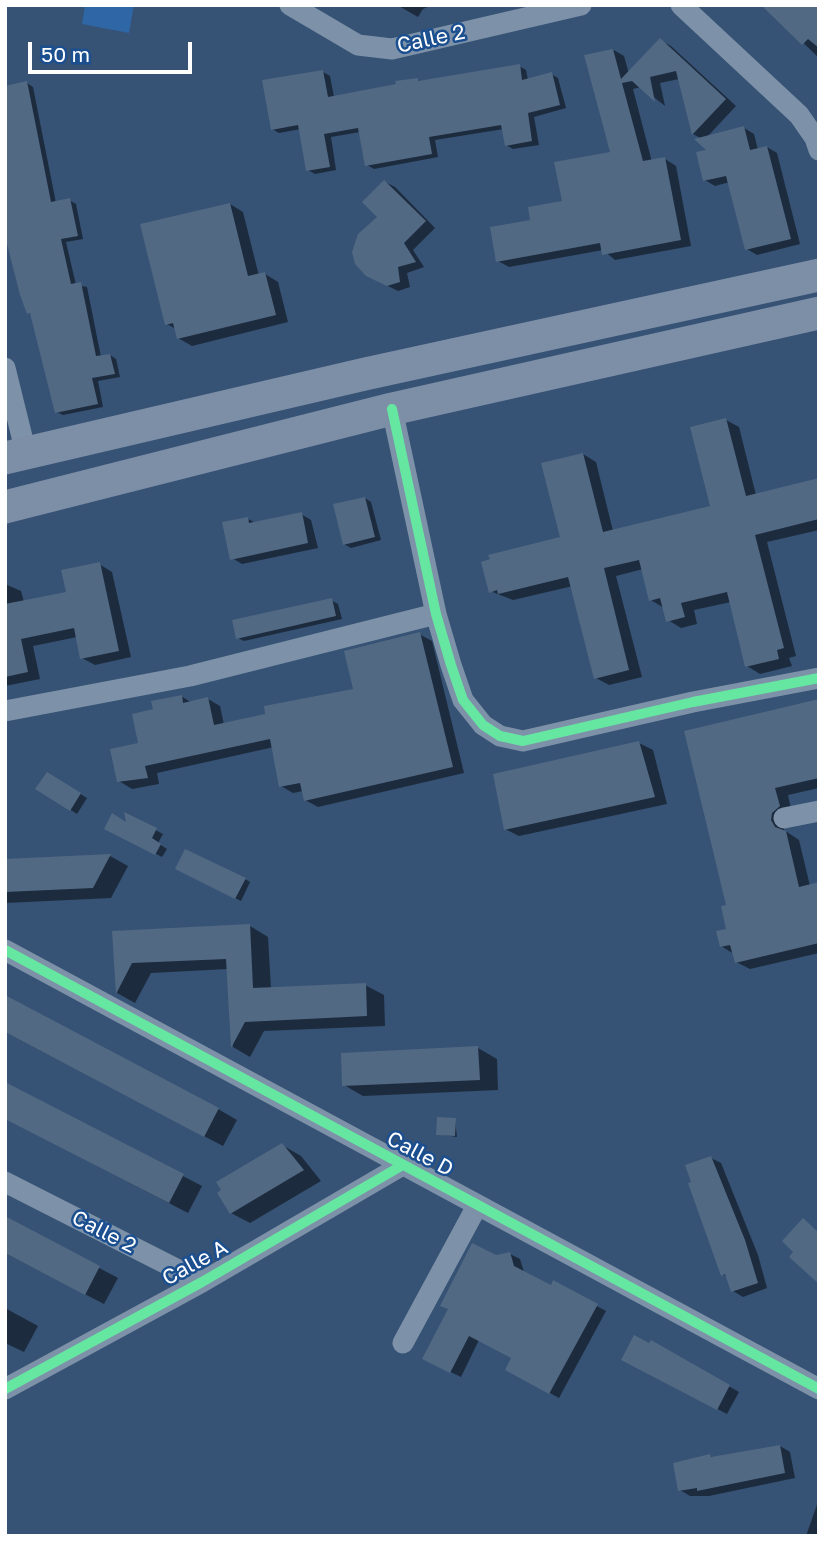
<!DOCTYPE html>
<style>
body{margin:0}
#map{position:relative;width:824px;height:1541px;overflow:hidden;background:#365274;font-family:"Golos Text",sans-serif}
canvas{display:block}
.frame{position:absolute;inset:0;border:7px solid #fff;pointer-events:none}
.scale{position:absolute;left:28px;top:42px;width:164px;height:32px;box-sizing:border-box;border:4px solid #fff;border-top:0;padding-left:9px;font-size:21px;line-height:24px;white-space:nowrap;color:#fff;-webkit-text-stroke:5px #1b4f8f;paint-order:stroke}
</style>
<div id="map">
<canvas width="824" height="1541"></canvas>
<div class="frame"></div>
<div class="scale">50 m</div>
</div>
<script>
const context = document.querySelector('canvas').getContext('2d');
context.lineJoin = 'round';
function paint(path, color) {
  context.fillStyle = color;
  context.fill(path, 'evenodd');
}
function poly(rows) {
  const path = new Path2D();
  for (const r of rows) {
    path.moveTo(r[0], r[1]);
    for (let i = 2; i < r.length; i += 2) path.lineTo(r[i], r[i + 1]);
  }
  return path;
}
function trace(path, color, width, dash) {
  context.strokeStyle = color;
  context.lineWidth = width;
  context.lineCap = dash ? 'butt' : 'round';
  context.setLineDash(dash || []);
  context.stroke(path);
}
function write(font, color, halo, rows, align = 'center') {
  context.font = font + ' "Golos Text",sans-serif';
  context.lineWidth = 5;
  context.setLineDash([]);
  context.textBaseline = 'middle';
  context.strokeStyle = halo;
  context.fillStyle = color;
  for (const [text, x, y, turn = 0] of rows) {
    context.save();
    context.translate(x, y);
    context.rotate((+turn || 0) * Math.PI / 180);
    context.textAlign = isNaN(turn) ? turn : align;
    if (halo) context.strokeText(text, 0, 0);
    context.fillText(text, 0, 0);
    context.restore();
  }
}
paint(poly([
 [85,5,134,5,129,33,82,24]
]), '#2f66a5');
paint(poly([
 [397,5,432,5,423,9,418,17],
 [764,5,819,5,819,58],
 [660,40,671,46,736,106,706,138,744,128,754,134,758,150,767,147,777,153,800,244,757,255,747,249,730,182,715,186,705,180,710,151,702,139,693,134,679,79,660,83,665,106,641,87,633,89,652,162,665,159,676,166,691,246,615,260,603,250,509,267,498,261,532,221,564,202,613,153,612,49,624,56,629,74],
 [519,66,526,70,528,80,551,74,558,78,566,108,534,117,539,145,513,149,506,145,504,129,435,140,438,157,374,169,367,165,360,132,331,137,336,170,315,174,308,170,301,129,279,133,272,129,323,72,330,76,334,97,417,80,421,82],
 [27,83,33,87,56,203,69,200,76,204,83,239,66,242,76,285,87,287,101,357,110,355,116,359,120,377,98,381,103,407,63,415,57,412,32,315,29,313],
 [385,182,395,187,435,228,413,250,424,267,407,273,410,287,398,291,378,281],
 [230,204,243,212,259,276,265,274,278,282,288,322,192,346,178,338,176,329,167,324],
 [726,420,739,427,756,495,819,480,819,530,767,542,796,656,789,658,792,666,760,674,747,666,731,602,694,610,697,624,681,628,668,620,664,608,651,600,643,569,616,576,642,677,609,685,596,678,573,586,513,600,490,591,562,539,583,454,596,462,613,531,712,507],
 [365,498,371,502,381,540,351,548,344,544],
 [301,514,311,520,318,548,242,564,232,558,248,519,256,523],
 [99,564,112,572,131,657,95,665,82,658,77,637,33,646,40,679,5,686,5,584,21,591,24,602,68,593],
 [331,600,338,604,342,619,244,641,238,638],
 [419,634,432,641,464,773,318,807,305,800,303,791,293,793,281,786,274,747,157,773,159,784,132,789,119,781,155,710,181,696,192,703,208,699,220,706,224,725,355,691],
 [819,701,819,788,788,795,792,814,785,821,784,830,799,840,810,886,819,884,819,953,750,969,736,962,734,954,721,946,729,930,728,906,686,732],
 [639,743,653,750,667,804,519,836,505,829],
 [47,774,87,798,77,814,38,789],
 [126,815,163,834,158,843,167,849,162,857,106,828,129,825],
 [110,856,128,866,111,898,5,903,5,861],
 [177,869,245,879,250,882,241,901],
 [250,926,268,937,271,989,365,985,384,995,385,1026,264,1031,250,1057,233,1047,228,969,151,973,135,1003,117,993,114,932],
 [5,1032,218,1109,237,1120,223,1146],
 [478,1048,497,1059,498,1090,363,1096,344,1085],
 [5,1083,202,1186,188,1213,5,1118],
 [455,1120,457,1137,438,1134],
 [282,1145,301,1156,321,1181,250,1223,231,1213],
 [711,1158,721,1163,758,1255,767,1288,743,1297,733,1291,728,1277,723,1274],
 [5,1218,118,1278,104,1304,5,1253],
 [510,1254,520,1259,524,1272,551,1287,554,1283,606,1311,559,1398,507,1369,513,1358,479,1340,461,1377,434,1364,496,1257],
 [5,1308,38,1326,24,1352,5,1343],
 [651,1342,739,1392,727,1414,633,1365],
 [780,1446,790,1452,795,1478,709,1496,690,1496,680,1490,710,1456,714,1458],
 [819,1499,819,1536,806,1536]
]), '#0007');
paint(poly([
 [761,5,819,5,819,48,808,39,802,45],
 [660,38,726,99,692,135,676,71,650,77,655,102,632,81,622,83,643,161,665,157,681,240,602,255,600,243,496,262,490,227,530,220,528,207,562,201,554,162,610,152,584,55,613,49,621,79],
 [520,64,522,80,552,72,560,105,528,113,532,141,505,146,501,125,429,137,432,154,365,166,358,128,324,134,330,167,306,171,298,125,271,130,262,80,323,70,328,97,396,84,395,81,418,78,418,81],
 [27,81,51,202,70,198,78,236,61,239,71,284,81,282,96,356,110,354,115,374,92,378,98,404,55,413,30,313,27,314,20,295,5,236,5,86],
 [744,126,750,150,767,146,791,239,745,250,726,176,703,181,696,152,706,150,694,139],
 [384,180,426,221,404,243,416,262,398,267,400,282,387,286,366,276,355,264,352,252,358,234,377,217,362,202],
 [230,203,248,276,265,272,276,315,177,339,173,323,165,325,140,224],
 [726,418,746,496,819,478,819,519,755,535,784,648,777,650,779,659,745,667,727,592,681,603,685,617,666,622,660,598,649,601,639,560,604,568,629,670,594,679,568,577,498,594,497,590,489,593,481,562,490,559,488,555,560,537,541,463,583,453,603,532,710,506,690,427],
 [365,497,375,537,343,545,333,504],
 [302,512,308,543,230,560,222,522,248,517,249,523],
 [100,562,119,651,80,659,74,628,21,639,28,672,5,677,5,604,66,592,61,570],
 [332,598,336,616,236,639,232,620],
 [420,632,453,767,304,801,300,783,279,787,270,739,145,766,148,778,117,782,110,749,138,743,132,714,153,709,151,701,182,695,183,703,208,697,214,725,265,714,264,706,353,689,344,651],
 [819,699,819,778,775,788,780,806,772,813,771,820,775,827,786,831,799,887,819,882,819,943,735,963,730,945,720,947,716,931,726,929,721,906,726,905,684,731],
 [639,741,655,797,504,830,493,774],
 [47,772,81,793,70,811,35,789],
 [124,812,157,828,152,838,161,844,155,855,104,829,112,813,126,822],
 [185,849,246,878,235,899,175,869],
 [111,854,93,888,5,892,5,859],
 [250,924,253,988,366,983,367,1016,245,1022,231,1048,226,959,132,963,116,994,112,931],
 [5,995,219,1108,204,1137,5,1032],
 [478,1046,480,1080,342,1086,341,1053],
 [5,1082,184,1174,169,1203,5,1119],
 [437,1117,456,1118,455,1136,436,1135],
 [282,1143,304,1170,230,1214,217,1193,221,1190,216,1182],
 [711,1156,745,1240,758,1283,731,1292,725,1274,721,1276,688,1183,691,1182,685,1165],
 [5,1216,100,1266,85,1295,5,1253],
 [803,1218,819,1233,819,1284,789,1257,793,1252,782,1241],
 [472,1243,496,1255,510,1252,514,1266,551,1285,553,1280,598,1304,549,1394,505,1370,511,1358,469,1336,450,1373,422,1359,448,1309,440,1306],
 [634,1335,649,1343,651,1340,730,1385,717,1410,621,1360],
 [780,1445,785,1473,697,1491,697,1488,678,1491,673,1463,710,1454,711,1457]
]), '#526984');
trace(poly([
 [290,5,358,45,392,49,581,5],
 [681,5,799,115,815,138,819,150],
 [5,368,26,453],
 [392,409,436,614,451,665,463,700,483,725,500,736,523,741,693,702,819,678],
 [5,711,190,676,436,614],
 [784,818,819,811],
 [5,950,819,1389],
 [5,1182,202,1282],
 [403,1343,477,1206],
 [5,1389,202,1282,401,1166]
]), '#7d92a8', 21);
trace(poly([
 [5,458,365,374,819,275],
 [5,507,392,409,819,313]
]), '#7d8ea7', 33);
trace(poly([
 [392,409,436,614,451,665,463,700,483,725,500,736,523,741,693,702,819,678],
 [5,950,819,1389],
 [5,1389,202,1282,401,1166]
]), '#66e7a1', 10);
write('21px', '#fff', '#1b4f8f', [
 ["Calle 2",431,39,-12],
 ["Calle D",420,1154,28],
 ["Calle 2",104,1232,27],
 ["Calle A",195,1263,-29]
]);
</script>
